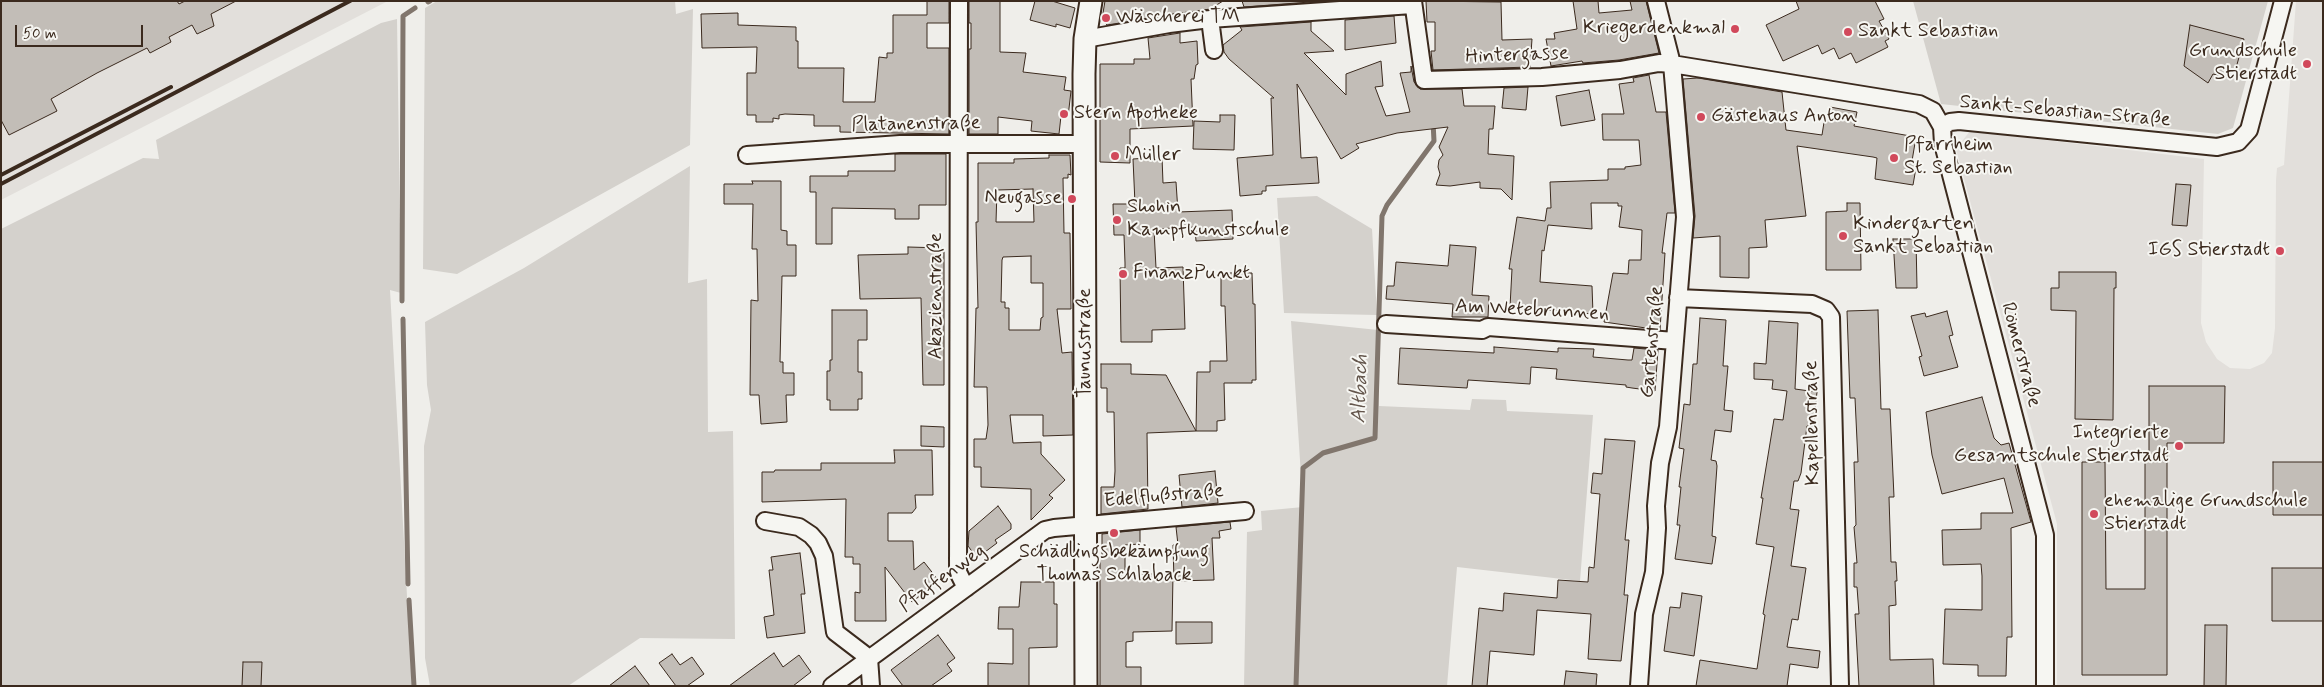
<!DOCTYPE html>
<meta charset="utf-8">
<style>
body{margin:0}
#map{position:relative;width:2324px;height:687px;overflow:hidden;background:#efeeea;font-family:Mynerve,sans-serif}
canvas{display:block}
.frame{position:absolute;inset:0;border:2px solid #3b2a1e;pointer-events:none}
.scale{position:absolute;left:15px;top:25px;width:128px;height:22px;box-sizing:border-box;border:2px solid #3b2a1e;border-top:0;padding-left:6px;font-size:15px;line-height:18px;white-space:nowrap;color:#3b2a1e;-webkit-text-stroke:4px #f6f6f2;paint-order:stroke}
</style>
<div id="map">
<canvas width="2324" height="687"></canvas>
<div class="frame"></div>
<div class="scale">50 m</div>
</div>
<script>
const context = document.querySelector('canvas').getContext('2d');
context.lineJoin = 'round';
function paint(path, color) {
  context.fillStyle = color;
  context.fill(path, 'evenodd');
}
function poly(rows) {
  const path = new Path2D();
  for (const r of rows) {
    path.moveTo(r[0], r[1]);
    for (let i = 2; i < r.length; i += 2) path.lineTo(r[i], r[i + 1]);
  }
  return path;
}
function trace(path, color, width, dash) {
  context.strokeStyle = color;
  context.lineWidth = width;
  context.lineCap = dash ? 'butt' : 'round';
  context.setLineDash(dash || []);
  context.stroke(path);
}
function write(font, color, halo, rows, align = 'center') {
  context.font = font + ' Mynerve,sans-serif';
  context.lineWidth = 4;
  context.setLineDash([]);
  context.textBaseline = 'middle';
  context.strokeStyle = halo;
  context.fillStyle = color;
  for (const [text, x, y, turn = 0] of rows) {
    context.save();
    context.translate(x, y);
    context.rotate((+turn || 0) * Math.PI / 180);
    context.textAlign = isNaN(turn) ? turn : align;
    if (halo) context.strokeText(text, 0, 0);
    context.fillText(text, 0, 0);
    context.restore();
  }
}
paint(poly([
 [1,1,388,1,1,200],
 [2296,1,2323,1,2323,686,2057,686,2057,524,1956,149,1970,131,2204,159,2201,323,2206,342,2217,359,2230,368,2250,369,2264,363,2272,353,2275,328,2276,180,2277,168,2284,165]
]), '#e2dfdb');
paint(poly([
 [437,1,675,1,676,14,693,9,690,145,457,274,423,269,425,8],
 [1913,1,2268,1,2233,128,2218,134,1941,104],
 [397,19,401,293,390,290,412,686,1,686,1,229,143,158,159,159,156,140,381,23],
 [690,166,688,283,707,279,708,432,733,431,735,639,640,638,568,686,430,686,425,658,424,446,431,410,427,385,425,322,524,268],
 [1317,196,1372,229,1377,315,1284,313,1277,198],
 [1291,321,1378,330,1379,406,1470,410,1472,399,1506,400,1507,411,1593,415,1580,581,1457,567,1447,686,1244,686,1247,532,1262,530,1261,511,1303,507]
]), '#d4d1cc');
trace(poly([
 [428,2,430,1],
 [402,301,403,16,415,8],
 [403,319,408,584],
 [409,600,414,686],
 [1296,686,1303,468,1323,453,1375,438,1382,216,1387,205,1434,141,1433,122]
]), '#81766d', 5);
const building = poly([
 [1,1,177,1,179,4,185,1,236,1,211,14,214,26,197,34,192,25,169,37,171,42,150,53,147,48,97,73,51,99,57,111,9,135,1,120,1,1],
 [927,1,949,1,949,23,927,23,927,48,949,48,949,134,840,132,840,126,814,126,814,115,785,114,779,115,779,119,773,118,773,122,756,122,756,115,747,115,747,73,756,73,757,47,702,48,701,14,738,13,738,25,796,27,796,41,798,41,798,68,844,68,843,102,875,102,879,57,887,58,887,53,893,53,893,15,927,15,927,1],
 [969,1,1000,1,1000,52,1026,53,1023,72,1066,77,1064,90,1071,91,1068,117,1061,116,1059,134,1031,131,1032,121,998,117,998,134,969,134,969,49,971,49,971,23,969,23,969,1],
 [1035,1,1052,1,1075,8,1070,28,1056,24,1056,27,1030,20,1035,1],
 [1105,1,1223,1,1210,9,1107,25,1102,19,1105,1],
 [1242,1,1310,1,1310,2,1244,7,1242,1],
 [1426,1,1501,2,1502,40,1532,39,1530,67,1433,70,1431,51,1435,51,1435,22,1427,22,1426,1],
 [1573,1,1598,1,1599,13,1632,10,1630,1,1646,1,1659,53,1619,60,1583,63,1582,61,1551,66,1546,39,1555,39,1554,33,1577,29,1573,1],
 [1796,1,1875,1,1884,19,1879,21,1889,39,1885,41,1888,47,1856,63,1851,53,1839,59,1834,48,1822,54,1818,45,1783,61,1766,25,1799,9,1796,1],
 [1394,16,1396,43,1345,50,1345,20,1394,16],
 [1311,22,1311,31,1334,51,1304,53,1346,95,1346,74,1381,61,1383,86,1375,87,1386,116,1410,112,1400,73,1411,72,1411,66,1414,82,1420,89,1462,89,1464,106,1495,106,1493,129,1489,129,1488,154,1514,156,1512,200,1501,189,1480,188,1480,182,1450,186,1436,185,1440,174,1438,167,1439,160,1443,155,1439,147,1448,127,1397,133,1356,144,1359,148,1341,159,1297,84,1301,158,1317,157,1319,183,1266,186,1266,191,1262,191,1262,194,1240,196,1237,158,1273,155,1271,98,1274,98,1229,59,1224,52,1223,45,1242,30,1240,27,1311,22],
 [2190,25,2244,39,2233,79,2213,74,2208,83,2184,66,2190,25],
 [1180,33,1180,43,1197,41,1198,64,1196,65,1194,79,1191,79,1193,126,1130,129,1130,163,1100,162,1100,64,1134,64,1134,59,1150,59,1148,38,1180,33],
 [1649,75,1656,112,1666,112,1675,213,1667,213,1662,253,1665,253,1660,330,1604,322,1613,273,1628,274,1629,260,1641,260,1642,230,1619,227,1622,206,1618,206,1618,203,1591,203,1592,229,1548,225,1544,251,1542,250,1540,282,1592,286,1593,314,1510,307,1512,269,1509,269,1517,217,1545,221,1547,208,1551,208,1550,182,1608,180,1608,169,1625,169,1625,167,1641,165,1639,140,1603,140,1602,114,1624,114,1619,84,1634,82,1633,78,1649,75],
 [1698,78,1782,92,1786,130,1822,135,1825,116,1829,116,1830,107,1857,112,1854,126,1916,137,1912,161,1917,162,1913,185,1875,179,1877,158,1873,157,1797,146,1806,216,1765,220,1767,247,1749,248,1749,278,1720,277,1720,236,1693,238,1695,216,1683,79,1698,78],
 [1528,87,1526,110,1502,108,1504,88,1528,87],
 [1589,90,1595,120,1561,126,1556,96,1589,90],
 [1220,115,1235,115,1234,150,1193,149,1194,121,1220,122,1220,115],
 [895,154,946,154,946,205,919,205,919,219,895,219,895,209,832,208,832,244,816,244,816,192,810,192,810,176,848,176,848,171,895,171,895,154],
 [1049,155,1070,155,1071,175,1068,174,1068,178,1063,178,1064,233,1070,233,1071,309,1057,309,1062,353,1072,352,1073,435,1043,436,1043,415,1010,415,1013,443,1041,442,1041,454,1065,480,1049,495,1053,498,1031,520,1031,489,981,487,981,467,974,467,974,439,986,439,988,425,987,387,974,387,976,308,978,308,976,222,978,222,978,163,1014,163,1014,159,1049,158,1049,155],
 [1033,189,1034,222,996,222,997,190,1033,189],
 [1031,256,1031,283,1043,283,1043,317,1041,318,1040,330,1009,330,1009,308,1005,308,1005,302,1001,302,1002,260,1003,257,1031,256],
 [1162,157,1163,183,1176,182,1178,212,1232,210,1233,239,1196,241,1195,227,1154,229,1156,268,1183,267,1185,329,1152,330,1152,342,1121,342,1120,268,1125,268,1125,263,1124,235,1114,235,1113,204,1135,204,1133,159,1162,157],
 [752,181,781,181,781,230,787,231,787,245,796,245,796,276,782,276,780,362,783,362,783,373,794,373,794,395,786,395,787,422,761,424,759,395,750,395,751,300,758,301,757,249,752,249,753,204,724,204,724,184,753,184,752,181],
 [2176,184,2191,185,2187,226,2172,225,2176,184],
 [1847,203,1860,203,1861,270,1826,270,1826,212,1847,211,1847,203],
 [1893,239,1916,239,1917,288,1896,288,1893,239],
 [1450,245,1476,247,1472,295,1489,296,1488,317,1452,317,1453,304,1386,299,1387,286,1394,286,1396,262,1448,266,1450,245],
 [908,247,944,248,944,385,923,385,921,298,860,299,858,255,908,254,908,247],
 [2059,272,2116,272,2116,288,2114,288,2113,420,2075,419,2076,311,2051,310,2051,288,2059,288,2059,272],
 [1221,273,1252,273,1253,304,1255,304,1256,380,1252,380,1252,383,1224,383,1225,420,1217,421,1217,431,1196,431,1197,372,1210,372,1210,361,1227,361,1225,306,1221,306,1221,273],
 [832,310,867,310,867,340,858,340,858,372,862,372,862,399,858,399,858,410,830,410,830,400,827,400,827,371,830,371,830,360,832,360,832,310],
 [1878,310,1881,409,1890,409,1894,497,1889,497,1891,562,1896,562,1897,581,1895,581,1896,605,1889,606,1890,660,1933,659,1934,686,1859,686,1855,614,1859,614,1857,587,1854,587,1854,563,1857,563,1854,527,1856,525,1854,462,1858,462,1855,398,1850,398,1847,311,1878,310],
 [1947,311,1953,335,1949,336,1958,367,1924,376,1919,357,1922,356,1911,316,1925,313,1926,317,1947,311],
 [1700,318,1726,320,1723,366,1728,366,1724,410,1733,411,1731,432,1715,430,1711,460,1716,461,1717,466,1712,536,1716,537,1712,564,1675,559,1680,525,1677,525,1681,487,1679,487,1684,449,1679,448,1684,404,1690,405,1693,364,1697,364,1700,318],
 [1769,321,1798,323,1795,389,1817,392,1813,427,1807,426,1801,473,1798,481,1794,481,1790,509,1799,510,1791,566,1806,568,1798,620,1792,619,1787,647,1820,651,1818,668,1790,664,1787,686,1696,686,1700,660,1757,669,1765,615,1763,614,1774,547,1756,544,1763,498,1761,498,1774,419,1783,420,1787,391,1772,389,1773,380,1754,379,1754,363,1766,364,1769,321],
 [1494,347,1558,352,1558,348,1594,349,1593,357,1628,360,1632,360,1634,348,1658,350,1655,391,1632,388,1626,387,1626,385,1556,379,1557,369,1531,367,1530,384,1468,380,1467,388,1398,384,1400,348,1494,353,1494,347],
 [1101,364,1131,364,1131,374,1166,375,1196,431,1147,433,1148,509,1101,514,1101,487,1114,487,1115,471,1114,412,1107,412,1107,388,1101,388,1101,364],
 [2149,386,2225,386,2224,443,2167,443,2167,675,2082,675,2082,462,2105,462,2106,589,2145,589,2145,457,2149,457,2149,386],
 [1982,397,1994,438,2001,445,2009,443,2031,522,2011,528,2012,637,2007,637,2006,676,1978,676,1978,665,1943,664,1945,609,1982,610,1982,576,1981,564,1943,565,1942,530,1981,529,1981,513,2013,513,2004,478,1942,494,1932,455,1926,412,1982,397],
 [921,426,944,427,944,447,921,446,921,426],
 [1605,439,1635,441,1625,540,1629,540,1624,595,1628,595,1621,661,1588,659,1591,614,1537,610,1534,655,1490,651,1487,686,1472,686,1479,608,1503,611,1504,593,1557,598,1558,580,1588,582,1589,567,1594,568,1600,494,1591,493,1593,473,1602,474,1605,439],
 [894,450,932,450,933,495,915,495,916,508,912,513,888,513,888,541,913,541,914,570,924,562,939,581,912,602,885,567,886,621,855,621,855,592,860,593,860,564,853,564,853,557,845,557,846,499,762,502,762,472,774,472,775,470,821,470,821,463,895,463,894,450],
 [2273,462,2323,462,2323,515,2273,515,2273,462],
 [1215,471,1218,503,1182,507,1179,475,1215,471],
 [998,506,1011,524,1011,529,995,540,997,543,977,558,968,546,969,531,998,506],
 [1230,522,1231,529,1219,531,1220,538,1212,538,1214,580,1174,581,1173,545,1178,545,1176,527,1230,522],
 [1140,530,1140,544,1125,545,1125,574,1173,574,1172,631,1133,632,1133,641,1126,642,1126,667,1141,667,1141,686,1100,686,1100,556,1102,556,1102,534,1140,530],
 [800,553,805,594,801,594,805,633,767,638,764,617,774,615,769,570,773,570,771,557,800,553],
 [2272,568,2323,568,2323,621,2272,621,2272,568],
 [1021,582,1054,582,1054,604,1057,604,1057,647,1029,648,1029,686,988,686,988,663,1013,664,1013,629,998,629,999,607,1019,607,1021,582],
 [1682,593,1702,596,1694,656,1664,651,1670,607,1680,608,1682,593],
 [1176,622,1212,622,1212,643,1176,644,1176,622],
 [2205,625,2227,625,2226,686,2204,686,2205,625],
 [938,635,955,658,947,664,952,671,931,686,903,686,891,670,938,635],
 [774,653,783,667,799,655,811,672,793,686,729,686,774,653],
 [672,654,680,665,692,657,704,674,687,686,676,686,659,663,672,654],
 [243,662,262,662,261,686,242,686,243,662],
 [635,666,650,686,609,686,635,666],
 [1566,671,1597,674,1596,686,1564,686,1566,671]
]);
paint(building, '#c2bdb7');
trace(building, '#3b2a1e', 1);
const minor = poly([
 [959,1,958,572,966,588],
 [1413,1,1424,80,1542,77,1620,70,1659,63,1672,64,1919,104,1933,111,1942,127],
 [1210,19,1214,50],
 [1085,39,1169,24,1210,19,1412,5],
 [1942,127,1943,144,2045,535,2045,686],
 [1942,127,1950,122,1959,121,2217,147,2238,142,2249,130,2283,1],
 [747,155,900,144,1085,144],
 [1678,298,1812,304,1826,310,1831,317,1840,686],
 [1386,324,1482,330,1488,327,1675,341],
 [765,521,799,527,811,535,818,543,824,556,835,632,869,658,871,686],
 [832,686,1045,530,1054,528,1245,511],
 [1639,686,1644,614,1654,572,1657,528,1656,506,1660,463,1668,427,1685,217,1672,64,1656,1]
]);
const tertiary = poly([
 [1086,686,1084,74,1085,39,1091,1]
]);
trace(minor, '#3b2a1e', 20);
trace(tertiary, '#3b2a1e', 25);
trace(minor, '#f6f6f2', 16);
trace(tertiary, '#f6f6f2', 21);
trace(poly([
 [1,175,171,87],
 [1,184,350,1]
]), '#3b2a1e', 4);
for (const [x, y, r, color] of [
 [1106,18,5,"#d1495b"],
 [1735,29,5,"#d1495b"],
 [1848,32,5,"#d1495b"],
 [2307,64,5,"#d1495b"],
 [1064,114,5,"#d1495b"],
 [1701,117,5,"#d1495b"],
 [1115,156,5,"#d1495b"],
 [1894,158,5,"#d1495b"],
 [1072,199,5,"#d1495b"],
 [1117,220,5,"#d1495b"],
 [1843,236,5,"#d1495b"],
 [2280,251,5,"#d1495b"],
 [1123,274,5,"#d1495b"],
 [2179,446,5,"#d1495b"],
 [2094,514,5,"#d1495b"],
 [1114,533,5,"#d1495b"]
]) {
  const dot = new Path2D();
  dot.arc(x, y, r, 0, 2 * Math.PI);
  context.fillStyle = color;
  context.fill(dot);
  trace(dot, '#f6f6f2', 2);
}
write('20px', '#3b2a1e', '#f6f6f2', [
 ["Wäscherei TM",1116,18],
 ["Kriegerdenkmal",1725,29,"right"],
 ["Sankt Sebastian",1858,32],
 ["Grundschule",2297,52,"right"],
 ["Stierstadt",2297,75,"right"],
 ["Stern Apotheke",1074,114],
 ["Gästehaus Anton",1711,117],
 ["Pfarrheim",1904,146],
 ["St. Sebastian",1904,169],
 ["Müller",1125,156],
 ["Neugasse",1062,199,"right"],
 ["Shohin",1127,208],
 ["Kampfkunstschule",1127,231],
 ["Kindergarten",1853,225],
 ["Sankt Sebastian",1853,248],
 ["IGS Stierstadt",2270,251,"right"],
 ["FinanzPunkt",1133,274],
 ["Integrierte",2169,434,"right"],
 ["Gesamtschule Stierstadt",2169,457,"right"],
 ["ehemalige Grundschule",2104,502],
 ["Stierstadt",2104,525],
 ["Schädlingsbekämpfung",1114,553,"center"],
 ["Thomas Schlaback",1114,576,"center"]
], 'left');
write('20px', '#3b2a1e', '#f6f6f2', [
 ["Hintergasse",1517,56,-2],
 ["Sankt-Sebastian-Straße",2065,112,5],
 ["Platanenstraße",916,125,-1],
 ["Akazienstraße",937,296,-90],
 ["Am Wetebrunnen",1532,311,3],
 ["Gartenstraße",1653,342,-85],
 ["Taunusstraße",1086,343,-90],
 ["Römerstraße",2020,355,75],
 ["Kapellenstraße",1813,423,-91],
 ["Edelflußstraße",1164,497,-5],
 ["Pfaffenweg",943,579,-36]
]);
write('italic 21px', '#64564c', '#f6f6f2', [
 ["Altbach",1361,389,-88]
]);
</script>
